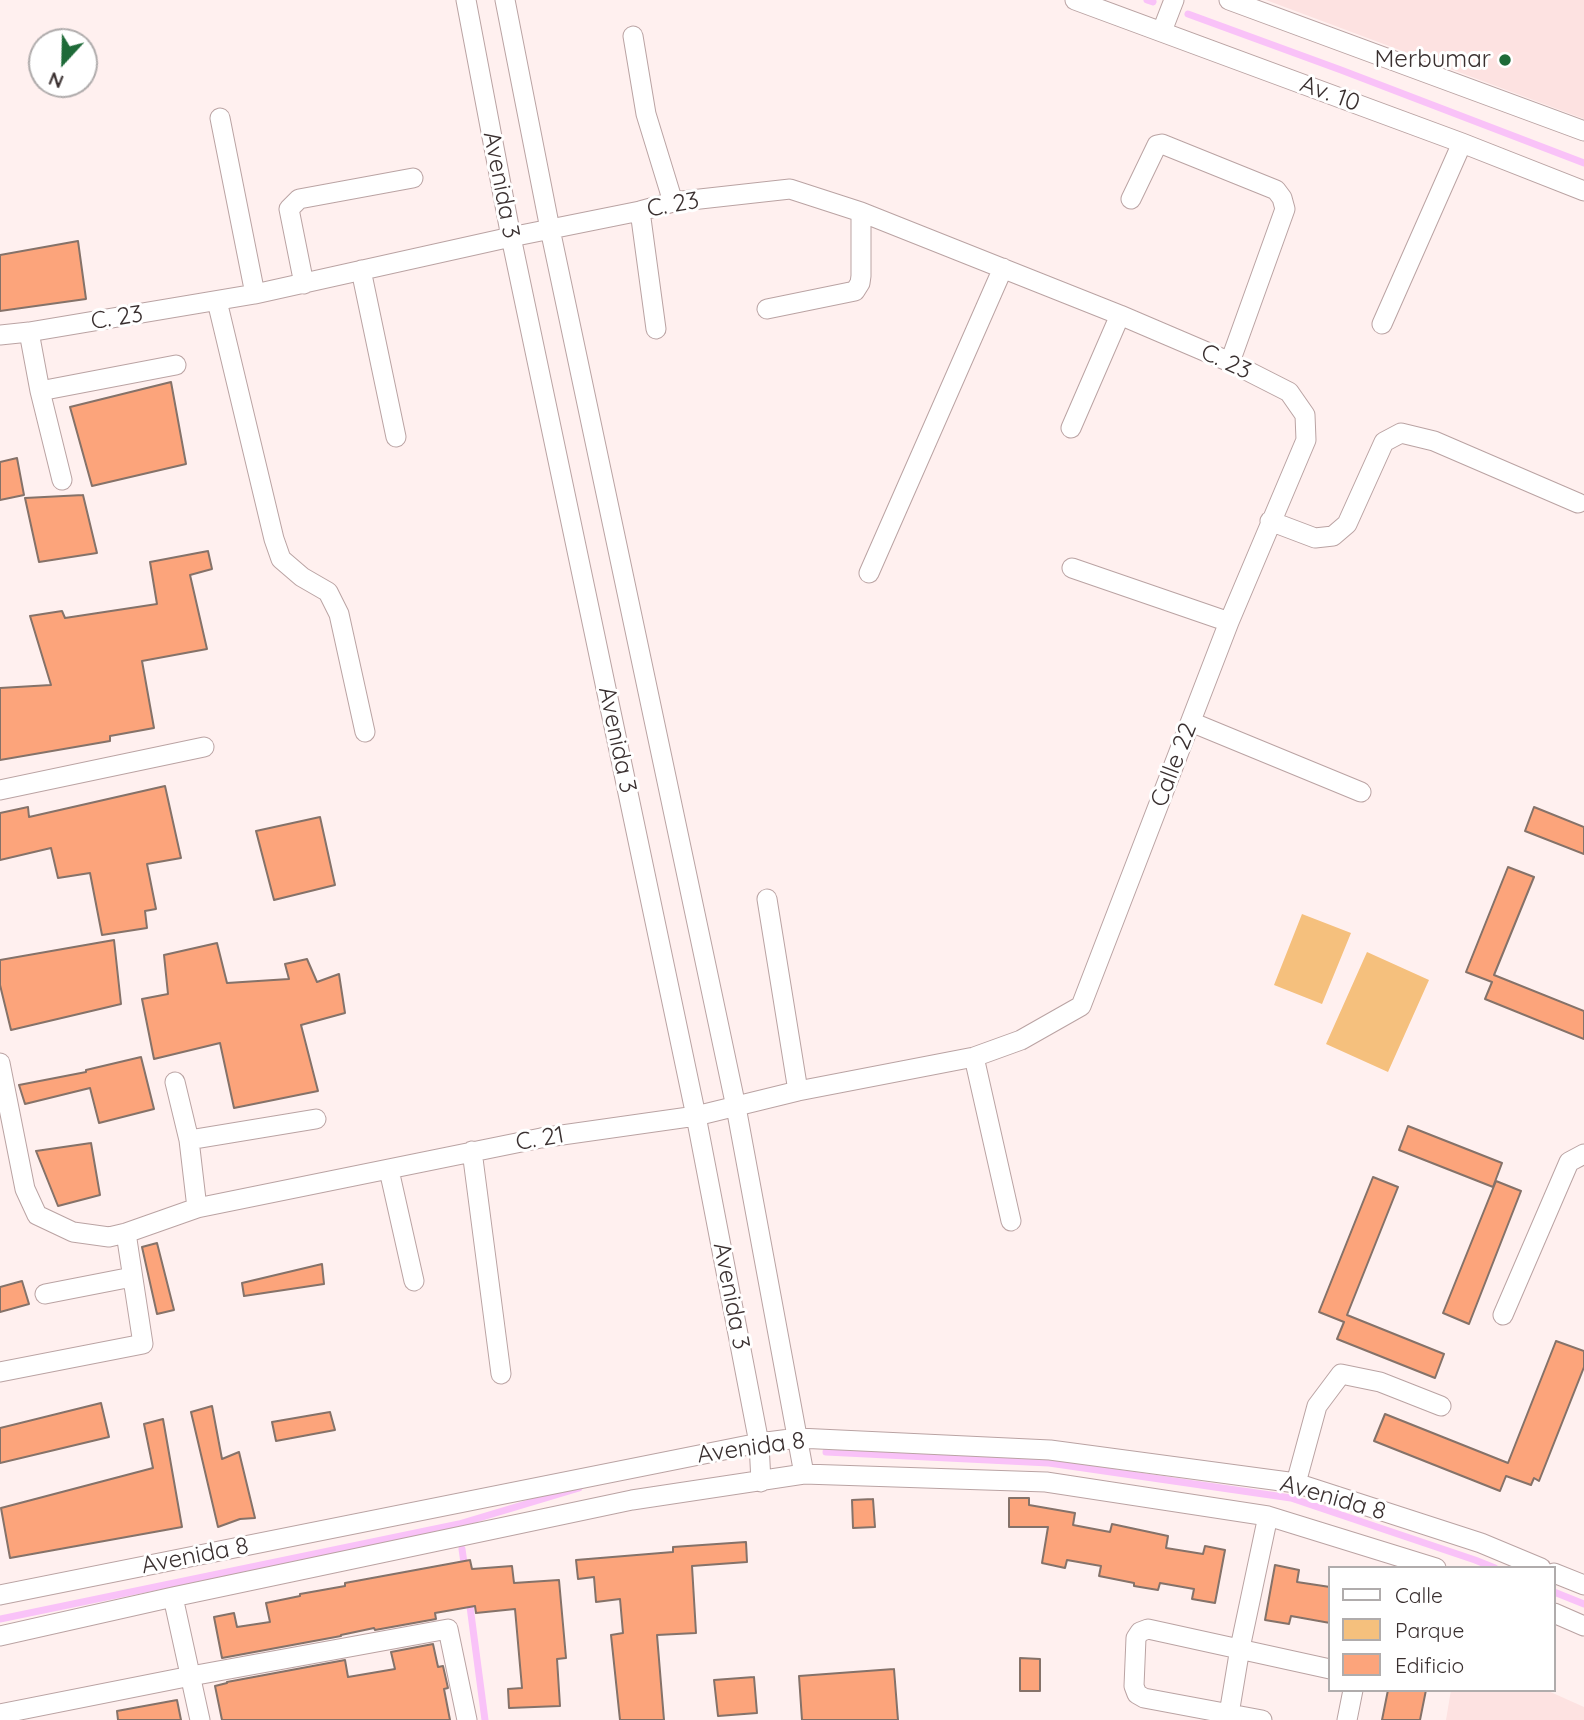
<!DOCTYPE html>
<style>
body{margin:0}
#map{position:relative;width:1584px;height:1720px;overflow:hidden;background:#fff0ef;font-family:Quicksand,sans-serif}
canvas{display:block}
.legend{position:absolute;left:1328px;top:1566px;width:228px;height:126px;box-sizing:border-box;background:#fff;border:2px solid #b0acac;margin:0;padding:9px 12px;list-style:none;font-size:21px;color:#3a3030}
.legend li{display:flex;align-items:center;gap:14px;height:35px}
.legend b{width:35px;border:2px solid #b0acac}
.north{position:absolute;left:28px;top:28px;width:70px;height:70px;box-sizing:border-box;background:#fff;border:2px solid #b0acac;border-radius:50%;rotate:202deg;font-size:19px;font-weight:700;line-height:28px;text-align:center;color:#3a3030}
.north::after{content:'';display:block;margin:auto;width:24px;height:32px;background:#1e6a38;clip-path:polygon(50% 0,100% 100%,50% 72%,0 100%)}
</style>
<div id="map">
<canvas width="1584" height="1720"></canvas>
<ul class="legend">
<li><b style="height:9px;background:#fff"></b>Calle</li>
<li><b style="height:19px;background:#f5c07d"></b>Parque</li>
<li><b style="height:19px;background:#fca47b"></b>Edificio</li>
</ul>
<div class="north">N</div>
</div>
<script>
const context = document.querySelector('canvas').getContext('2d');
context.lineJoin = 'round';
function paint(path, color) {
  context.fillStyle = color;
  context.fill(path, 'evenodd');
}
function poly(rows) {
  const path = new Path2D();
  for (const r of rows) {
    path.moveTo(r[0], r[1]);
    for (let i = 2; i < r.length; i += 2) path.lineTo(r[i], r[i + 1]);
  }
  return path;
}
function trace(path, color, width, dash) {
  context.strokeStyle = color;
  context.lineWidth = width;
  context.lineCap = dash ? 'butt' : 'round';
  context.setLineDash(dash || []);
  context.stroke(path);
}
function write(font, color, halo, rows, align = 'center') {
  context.font = font + ' Quicksand,sans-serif';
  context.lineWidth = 6;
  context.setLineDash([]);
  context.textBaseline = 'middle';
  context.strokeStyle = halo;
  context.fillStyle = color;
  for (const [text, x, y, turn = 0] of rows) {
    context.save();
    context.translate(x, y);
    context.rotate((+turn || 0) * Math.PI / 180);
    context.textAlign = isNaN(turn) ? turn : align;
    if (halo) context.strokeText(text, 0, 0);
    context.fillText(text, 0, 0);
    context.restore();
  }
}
paint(poly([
 [1266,0,1584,0,1584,119],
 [1451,1690,1546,1690,1584,1707,1584,1720,1446,1720]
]), '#fde2e1');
paint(poly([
 [1302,914,1351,933,1322,1004,1274,985],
 [1367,952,1429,980,1388,1072,1326,1044]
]), '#f5c07d');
trace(poly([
 [1147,0,1153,2],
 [1188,14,1341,70,1584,163],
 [826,1452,1049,1463,1291,1498,1475,1560,1495,1568],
 [462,1549,465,1570],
 [1554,1592,1584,1604],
 [469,1599,485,1720],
 [0,1619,459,1524,579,1488]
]), '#f9c2f8', 7);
const building = poly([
 [78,241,86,299,0,311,0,255,78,241],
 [171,382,186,464,92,486,70,407,171,382],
 [17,458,24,495,0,500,0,462,17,458],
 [83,495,97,553,39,562,25,498,83,495],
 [208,551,212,569,190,575,207,649,142,661,154,728,110,736,110,741,0,760,0,688,51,685,30,616,62,611,65,618,157,604,150,562,208,551],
 [165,786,181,858,147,864,156,909,145,911,147,928,102,935,90,873,58,878,51,848,0,860,0,813,28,807,29,817,165,786],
 [1534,807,1584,827,1584,854,1525,831,1534,807],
 [320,817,335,885,274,900,256,831,320,817],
 [1508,867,1534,877,1494,975,1584,1011,1584,1039,1485,999,1492,982,1466,972,1508,867],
 [114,940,121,1004,11,1030,0,985,0,960,114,940],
 [217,943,227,983,289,979,285,964,307,959,317,982,339,974,345,1013,301,1025,318,1091,234,1108,220,1043,154,1059,142,999,168,994,164,955,217,943],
 [141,1057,154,1109,99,1123,90,1088,25,1104,19,1085,86,1072,86,1070,141,1057],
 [1408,1126,1502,1163,1493,1187,1399,1150,1408,1126],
 [91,1143,100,1195,58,1206,36,1151,91,1143],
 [1373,1177,1398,1187,1347,1315,1444,1354,1435,1378,1337,1339,1344,1322,1319,1312,1373,1177],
 [1496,1181,1521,1191,1469,1324,1443,1313,1496,1181],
 [157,1243,174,1310,157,1314,142,1247,157,1243],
 [322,1264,324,1284,244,1296,242,1283,322,1264],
 [22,1281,29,1304,0,1312,0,1287,22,1281],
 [1556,1341,1584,1351,1584,1367,1539,1481,1534,1478,1531,1485,1506,1476,1500,1491,1374,1441,1385,1414,1508,1463,1556,1341],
 [101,1403,109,1437,0,1463,0,1428,101,1403],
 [212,1406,222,1459,239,1452,255,1518,240,1519,218,1527,191,1412,212,1406],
 [330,1412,335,1430,276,1441,272,1422,330,1412],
 [163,1419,182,1527,10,1558,1,1508,153,1468,144,1424,163,1419],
 [1009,1498,1029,1498,1029,1505,1075,1513,1073,1525,1110,1532,1112,1524,1168,1536,1166,1548,1203,1554,1205,1546,1225,1550,1215,1603,1192,1599,1194,1589,1160,1583,1158,1590,1134,1586,1134,1583,1099,1576,1101,1566,1067,1560,1065,1568,1042,1563,1048,1527,1009,1527,1009,1498],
 [873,1499,875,1527,853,1528,852,1500,873,1499],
 [746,1542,747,1562,692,1566,696,1633,657,1635,664,1720,620,1720,611,1635,623,1633,620,1599,596,1602,594,1577,578,1579,576,1560,673,1552,673,1547,746,1542],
 [470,1560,472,1569,512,1566,514,1583,559,1580,566,1658,557,1659,560,1706,509,1708,508,1689,522,1688,515,1609,476,1613,475,1606,435,1613,436,1619,375,1630,374,1628,341,1635,341,1636,222,1658,214,1617,234,1613,237,1627,270,1622,266,1603,300,1596,300,1594,345,1586,345,1583,470,1560],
 [1275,1565,1299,1570,1297,1582,1330,1587,1330,1623,1291,1616,1289,1624,1265,1620,1275,1565],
 [433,1644,438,1667,443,1666,448,1688,444,1689,450,1720,222,1720,215,1686,227,1683,227,1682,345,1660,348,1677,395,1669,391,1652,433,1644],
 [1020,1658,1040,1659,1040,1691,1020,1691,1020,1658],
 [894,1669,898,1720,802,1720,799,1676,894,1669],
 [754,1677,757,1713,718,1716,714,1680,754,1677],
 [1388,1690,1426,1690,1420,1720,1382,1720,1388,1690],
 [177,1700,181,1720,118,1720,117,1711,177,1700]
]);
paint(building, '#fca47b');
trace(building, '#857269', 2);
const minor = poly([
 [466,0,511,237,696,1116,759,1443,761,1482],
 [505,0,550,229,736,1107,804,1474],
 [1075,0,1462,143,1584,191],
 [1229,0,1584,131],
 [1162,31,1174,0],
 [633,36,646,114,673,202],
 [220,118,255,294],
 [1131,199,1157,145,1162,144,1276,190,1282,198,1285,209,1230,362],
 [640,211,656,329],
 [361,270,396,437],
 [304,284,289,209,299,199,413,178],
 [217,301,274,539,281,559,302,577,328,592,339,614,365,732],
 [767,309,855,291,860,283,861,276,861,212],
 [1382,324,1462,143],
 [29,332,40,391,62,480],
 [0,335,29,332,255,294,511,237,640,211,673,202,790,189,861,212,1120,315,1230,362,1289,392,1305,415,1306,440,1229,622,1081,1006,1021,1040,974,1057,798,1091,696,1116,541,1138,197,1208,126,1233,109,1237,73,1232,37,1215,25,1189,0,1063],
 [40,391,176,365],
 [1071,428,1120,315],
 [1270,521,1315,538,1333,536,1347,524,1384,442,1401,433,1434,441,1578,503],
 [1072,568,1229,622],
 [869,573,1003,268],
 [1191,722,1361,792],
 [0,790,204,747],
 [767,899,798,1091],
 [974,1057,1011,1221],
 [175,1082,189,1140,197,1208],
 [189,1140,316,1119],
 [472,1151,501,1374],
 [389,1170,414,1281],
 [45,1294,132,1277],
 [1503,1315,1569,1162,1584,1154],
 [0,1372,143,1344,126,1233],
 [1296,1483,1317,1406,1341,1374,1380,1382,1441,1406],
 [1554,1573,1584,1585],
 [0,1595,759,1443,798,1438,1050,1450,1296,1483,1481,1543,1541,1568],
 [173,1597,200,1720],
 [1554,1613,1584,1626],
 [0,1636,173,1597,632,1500,804,1474,1046,1482,1268,1516,1436,1568],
 [1,1720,0,1714,191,1676,448,1629,467,1720],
 [1228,1720,1240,1648,1268,1516],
 [1262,1720,1144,1698,1137,1694,1134,1686,1136,1638,1140,1632,1148,1629,1330,1669],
 [1347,1720,1353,1690]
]);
trace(minor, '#baa3a3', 21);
trace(minor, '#fff', 19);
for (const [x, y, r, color] of [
 [1505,60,7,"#1e6a38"]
]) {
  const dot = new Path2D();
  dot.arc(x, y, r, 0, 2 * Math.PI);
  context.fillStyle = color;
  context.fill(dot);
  trace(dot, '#fff', 2.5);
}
write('24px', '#3a3030', '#fff', [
 ["Merbumar",1491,60]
], 'right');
write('24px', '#3a3030', '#fff', [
 ["Av. 10",1330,94,20],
 ["Avenida 3",501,185,79],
 ["C. 23",673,205,-10],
 ["C. 23",117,318,-9],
 ["C. 23",1226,362,25],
 ["Avenida 3",617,740,78],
 ["Calle 22",1174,765,-69],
 ["C. 21",540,1139,-10],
 ["Avenida 3",731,1296,79],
 ["Avenida 8",751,1448,-8],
 ["Avenida 8",1333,1498,16],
 ["Avenida 8",195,1556,-11]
]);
</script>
